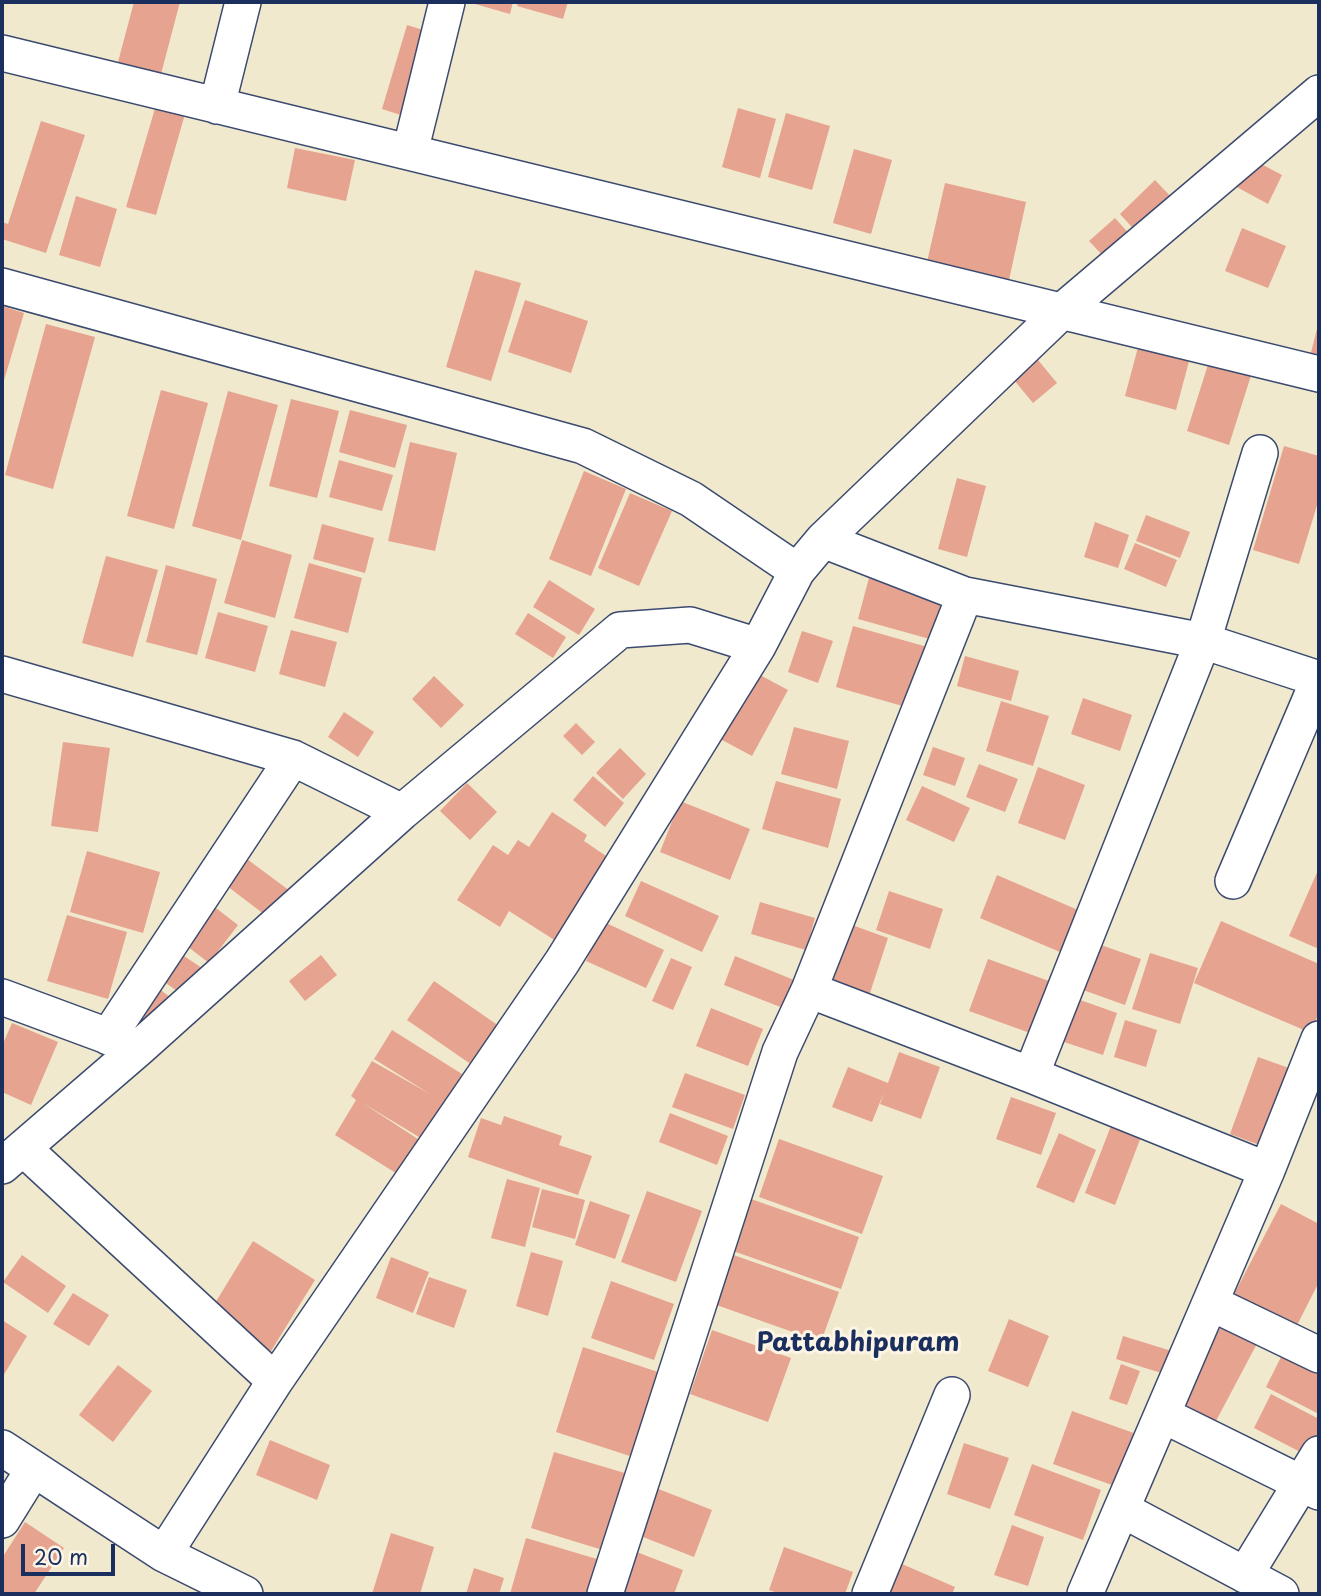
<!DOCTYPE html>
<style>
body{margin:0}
#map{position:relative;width:1321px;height:1596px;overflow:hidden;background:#f0e9cd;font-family:"Playpen Sans",sans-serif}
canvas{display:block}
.frame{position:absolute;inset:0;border:4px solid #1b2f5e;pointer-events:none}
.scale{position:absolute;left:21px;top:1544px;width:94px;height:32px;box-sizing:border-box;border:4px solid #1b2f5e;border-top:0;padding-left:9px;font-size:21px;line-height:24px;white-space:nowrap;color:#1b2f5e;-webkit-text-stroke:5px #fcf5e5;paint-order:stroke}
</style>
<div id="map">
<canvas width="1321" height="1596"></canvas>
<div class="frame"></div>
<div class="scale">20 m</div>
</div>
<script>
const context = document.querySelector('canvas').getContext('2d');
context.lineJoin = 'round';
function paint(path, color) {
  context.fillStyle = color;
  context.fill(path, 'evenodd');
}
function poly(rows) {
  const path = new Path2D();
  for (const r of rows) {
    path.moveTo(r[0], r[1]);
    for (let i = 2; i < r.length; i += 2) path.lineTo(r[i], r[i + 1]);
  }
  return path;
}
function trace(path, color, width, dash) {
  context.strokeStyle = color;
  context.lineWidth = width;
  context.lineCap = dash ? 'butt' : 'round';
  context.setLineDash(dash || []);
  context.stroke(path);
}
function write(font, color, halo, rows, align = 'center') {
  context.font = font + ' "Playpen Sans",sans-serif';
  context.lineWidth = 6;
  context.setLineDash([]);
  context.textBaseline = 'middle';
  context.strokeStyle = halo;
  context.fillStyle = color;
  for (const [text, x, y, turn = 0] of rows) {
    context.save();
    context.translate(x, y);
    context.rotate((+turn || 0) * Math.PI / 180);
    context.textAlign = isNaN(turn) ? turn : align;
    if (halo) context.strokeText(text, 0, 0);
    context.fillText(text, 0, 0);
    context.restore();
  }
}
paint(poly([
 [134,2,180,2,161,74,118,62],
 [468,2,513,2,510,14],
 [518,2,568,2,563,19,517,6],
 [407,25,433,33,407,117,382,109],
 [156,105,185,114,156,215,126,207],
 [738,108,776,119,760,178,722,167],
 [786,113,830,126,812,190,768,177],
 [41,121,85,135,46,253,2,239,2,222,8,224],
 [295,148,355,160,346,201,287,188],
 [854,149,892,160,871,234,833,223],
 [1248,157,1282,175,1268,204,1233,185],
 [1155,180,1174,200,1139,235,1120,214],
 [945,183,1026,202,1009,280,927,262],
 [76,196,117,209,100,267,59,255],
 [1115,218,1132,237,1107,260,1089,241],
 [1242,228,1286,246,1268,288,1225,271],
 [475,270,521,283,491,381,446,367],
 [525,300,588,321,571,373,508,352],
 [2,306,24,313,2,387],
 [46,324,95,337,53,489,5,475],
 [1318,325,1319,325,1319,367,1308,364],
 [1141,336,1192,350,1176,410,1125,396],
 [1212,352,1254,366,1229,445,1187,431],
 [1033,354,1057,383,1033,403,1009,374],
 [161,390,208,403,174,529,127,516],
 [228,391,278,405,241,540,192,526],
 [291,399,339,411,317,498,269,486],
 [350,410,407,425,395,468,339,452],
 [410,442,457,453,435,551,388,541],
 [1284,446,1319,456,1319,499,1299,564,1253,550],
 [339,460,393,475,382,511,329,497],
 [584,471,626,489,591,576,549,559],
 [957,478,986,486,967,557,938,549],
 [630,493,672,511,639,586,598,568],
 [1146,515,1190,532,1180,558,1136,541],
 [1095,522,1129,535,1118,568,1084,557],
 [322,524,374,538,365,573,313,559],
 [242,540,292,555,275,618,224,603],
 [1135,543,1177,560,1166,587,1124,569],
 [106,556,158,570,133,657,82,643],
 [309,563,362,578,348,633,294,618],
 [166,565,217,579,197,655,146,642],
 [870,574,950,597,937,641,858,619],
 [549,580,595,609,579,635,533,607],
 [218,612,268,626,255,672,205,658],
 [528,613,566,637,553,658,515,634],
 [853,626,931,648,913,709,836,687],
 [291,630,337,642,325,687,279,674],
 [802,631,833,641,818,683,788,672],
 [965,656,1019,671,1011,701,957,686],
 [745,667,788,690,752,756,709,733],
 [434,676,464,705,441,728,412,699],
 [1083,698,1132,715,1120,751,1071,734],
 [1001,701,1049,716,1033,766,986,751],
 [344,712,374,732,358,757,328,737],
 [576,723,595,742,582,755,563,736],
 [794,727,849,741,837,789,781,774],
 [63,742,110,748,98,832,51,826],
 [933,747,965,758,955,786,923,775],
 [620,748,646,774,623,799,596,773],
 [979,764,1018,779,1005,812,966,797],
 [1038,767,1085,785,1065,840,1018,823],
 [593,776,624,803,605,827,573,800],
 [776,781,841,799,828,848,762,829],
 [467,783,497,812,470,840,440,811],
 [922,786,970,808,954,842,906,820],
 [680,801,750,829,730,880,660,852],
 [552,812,587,835,584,841,609,858,556,941,509,911,500,927,457,900,493,845,508,855,518,840,529,847],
 [87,851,160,872,143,933,70,912],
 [247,859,294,894,273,921,227,886],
 [1319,868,1319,949,1289,936],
 [997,875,1078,910,1060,952,980,918],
 [641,881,719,916,702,952,625,916],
 [889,891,943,909,930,949,876,930],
 [760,902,815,918,806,950,751,934],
 [212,905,238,925,209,963,183,943],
 [67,915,127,932,108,999,47,981],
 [1221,921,1319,964,1319,1012,1311,1033,1194,983],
 [604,922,664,950,646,988,586,961],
 [852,925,888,938,868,999,831,986],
 [1098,944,1141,959,1125,1005,1083,990],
 [178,952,202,968,183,995,160,979],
 [1150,953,1198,968,1180,1024,1132,1009],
 [321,955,337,975,305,1001,289,981],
 [735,956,794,980,783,1008,724,985],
 [671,958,692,967,673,1010,652,1001],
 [988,959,1049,981,1030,1033,969,1011],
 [434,981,499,1026,472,1065,407,1020],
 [155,986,174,1000,155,1026,136,1012],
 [1066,995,1117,1013,1103,1055,1052,1038],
 [711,1008,763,1029,748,1066,696,1046],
 [1125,1020,1157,1030,1146,1067,1114,1057],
 [12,1023,58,1042,31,1105,2,1092,2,1046],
 [392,1030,462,1074,424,1140,361,1102,421,1141,399,1175,335,1135,356,1100,351,1096,372,1061,430,1094,374,1059],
 [899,1052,940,1067,921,1119,880,1104,884,1092,872,1122,832,1107,848,1067,888,1083],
 [1258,1057,1300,1072,1273,1150,1230,1134],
 [685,1073,745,1095,733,1129,672,1107],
 [1011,1097,1056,1113,1041,1155,996,1139],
 [670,1113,728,1136,717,1165,659,1142],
 [504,1116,562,1136,559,1145,592,1156,578,1195,468,1157,481,1118,501,1125],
 [1114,1118,1144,1129,1115,1205,1085,1193],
 [1059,1133,1096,1150,1074,1203,1036,1187],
 [779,1139,883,1176,862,1234,759,1197],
 [507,1179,540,1188,525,1247,491,1238],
 [542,1189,585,1200,575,1239,532,1227],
 [647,1191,702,1211,676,1282,621,1262],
 [751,1199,859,1237,841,1289,733,1251],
 [590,1201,630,1215,615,1259,575,1245],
 [1281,1204,1319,1224,1319,1282,1292,1335,1230,1302],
 [253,1241,315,1280,271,1351,209,1313],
 [531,1252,563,1261,548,1316,516,1306],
 [725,1252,839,1292,821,1342,708,1302],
 [22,1255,66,1286,48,1313,3,1282],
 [391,1257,429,1272,413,1313,376,1298],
 [429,1277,467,1290,454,1328,416,1314],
 [611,1281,674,1304,654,1360,591,1338],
 [73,1293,109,1315,89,1346,53,1324],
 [1226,1317,1261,1336,1216,1421,1180,1402],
 [1009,1319,1049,1336,1028,1387,988,1371],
 [2,1320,27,1336,2,1378],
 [712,1330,791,1358,768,1422,690,1394],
 [1123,1336,1175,1352,1168,1375,1116,1359],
 [583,1347,664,1374,636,1458,556,1432],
 [1282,1355,1319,1374,1319,1414,1266,1387],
 [1121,1364,1140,1371,1127,1405,1109,1399],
 [118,1365,152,1391,113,1442,79,1415],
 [1271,1394,1319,1419,1319,1439,1310,1457,1254,1428],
 [1072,1411,1145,1437,1126,1490,1053,1464],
 [270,1440,330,1465,317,1500,256,1475],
 [964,1443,1009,1458,990,1509,947,1494],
 [554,1452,628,1474,606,1551,531,1528],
 [1032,1464,1101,1490,1083,1540,1014,1515],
 [656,1488,712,1510,694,1557,638,1535],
 [25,1522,64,1548,34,1594,2,1594,2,1558],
 [1012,1525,1044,1537,1028,1586,994,1575],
 [391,1533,434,1547,420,1594,372,1594],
 [526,1538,597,1559,586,1594,510,1594],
 [784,1547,853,1572,845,1594,780,1594,769,1590],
 [629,1549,683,1570,674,1594,612,1594],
 [902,1564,955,1587,952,1594,889,1594],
 [474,1568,504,1578,499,1594,466,1594]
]), '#e6a38f');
const minor = poly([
 [2,53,1319,374],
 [217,106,243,2],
 [410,152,447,2],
 [2,286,583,446,691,499,797,571],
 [823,540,965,595,1203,641,1319,679],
 [2,674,293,758,402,812],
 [1233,881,1319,679],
 [809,990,1031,1075,1267,1170],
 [2,997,129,1044],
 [108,1037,293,758],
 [1031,1075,1203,641,1260,453],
 [23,1148,275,1381],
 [2,1166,139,1048,402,812,620,630,690,625,758,646],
 [1211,1303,1319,1355],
 [1163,1415,1319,1492],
 [2,1448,164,1554,245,1594],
 [1123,1510,1281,1594],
 [2,1520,33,1470],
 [164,1554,275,1381,562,962,758,646,797,571,823,540,1062,311,1319,93],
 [1245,1575,1319,1454],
 [605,1594,780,1052,809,990,965,595],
 [870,1594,952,1395],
 [1085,1594,1267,1170,1319,1039]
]);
trace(minor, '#3b4b6f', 38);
trace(minor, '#fff', 35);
write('bold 26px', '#1b2f5e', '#fcf5e5', [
 ["Pattabhipuram",858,1344]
]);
</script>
